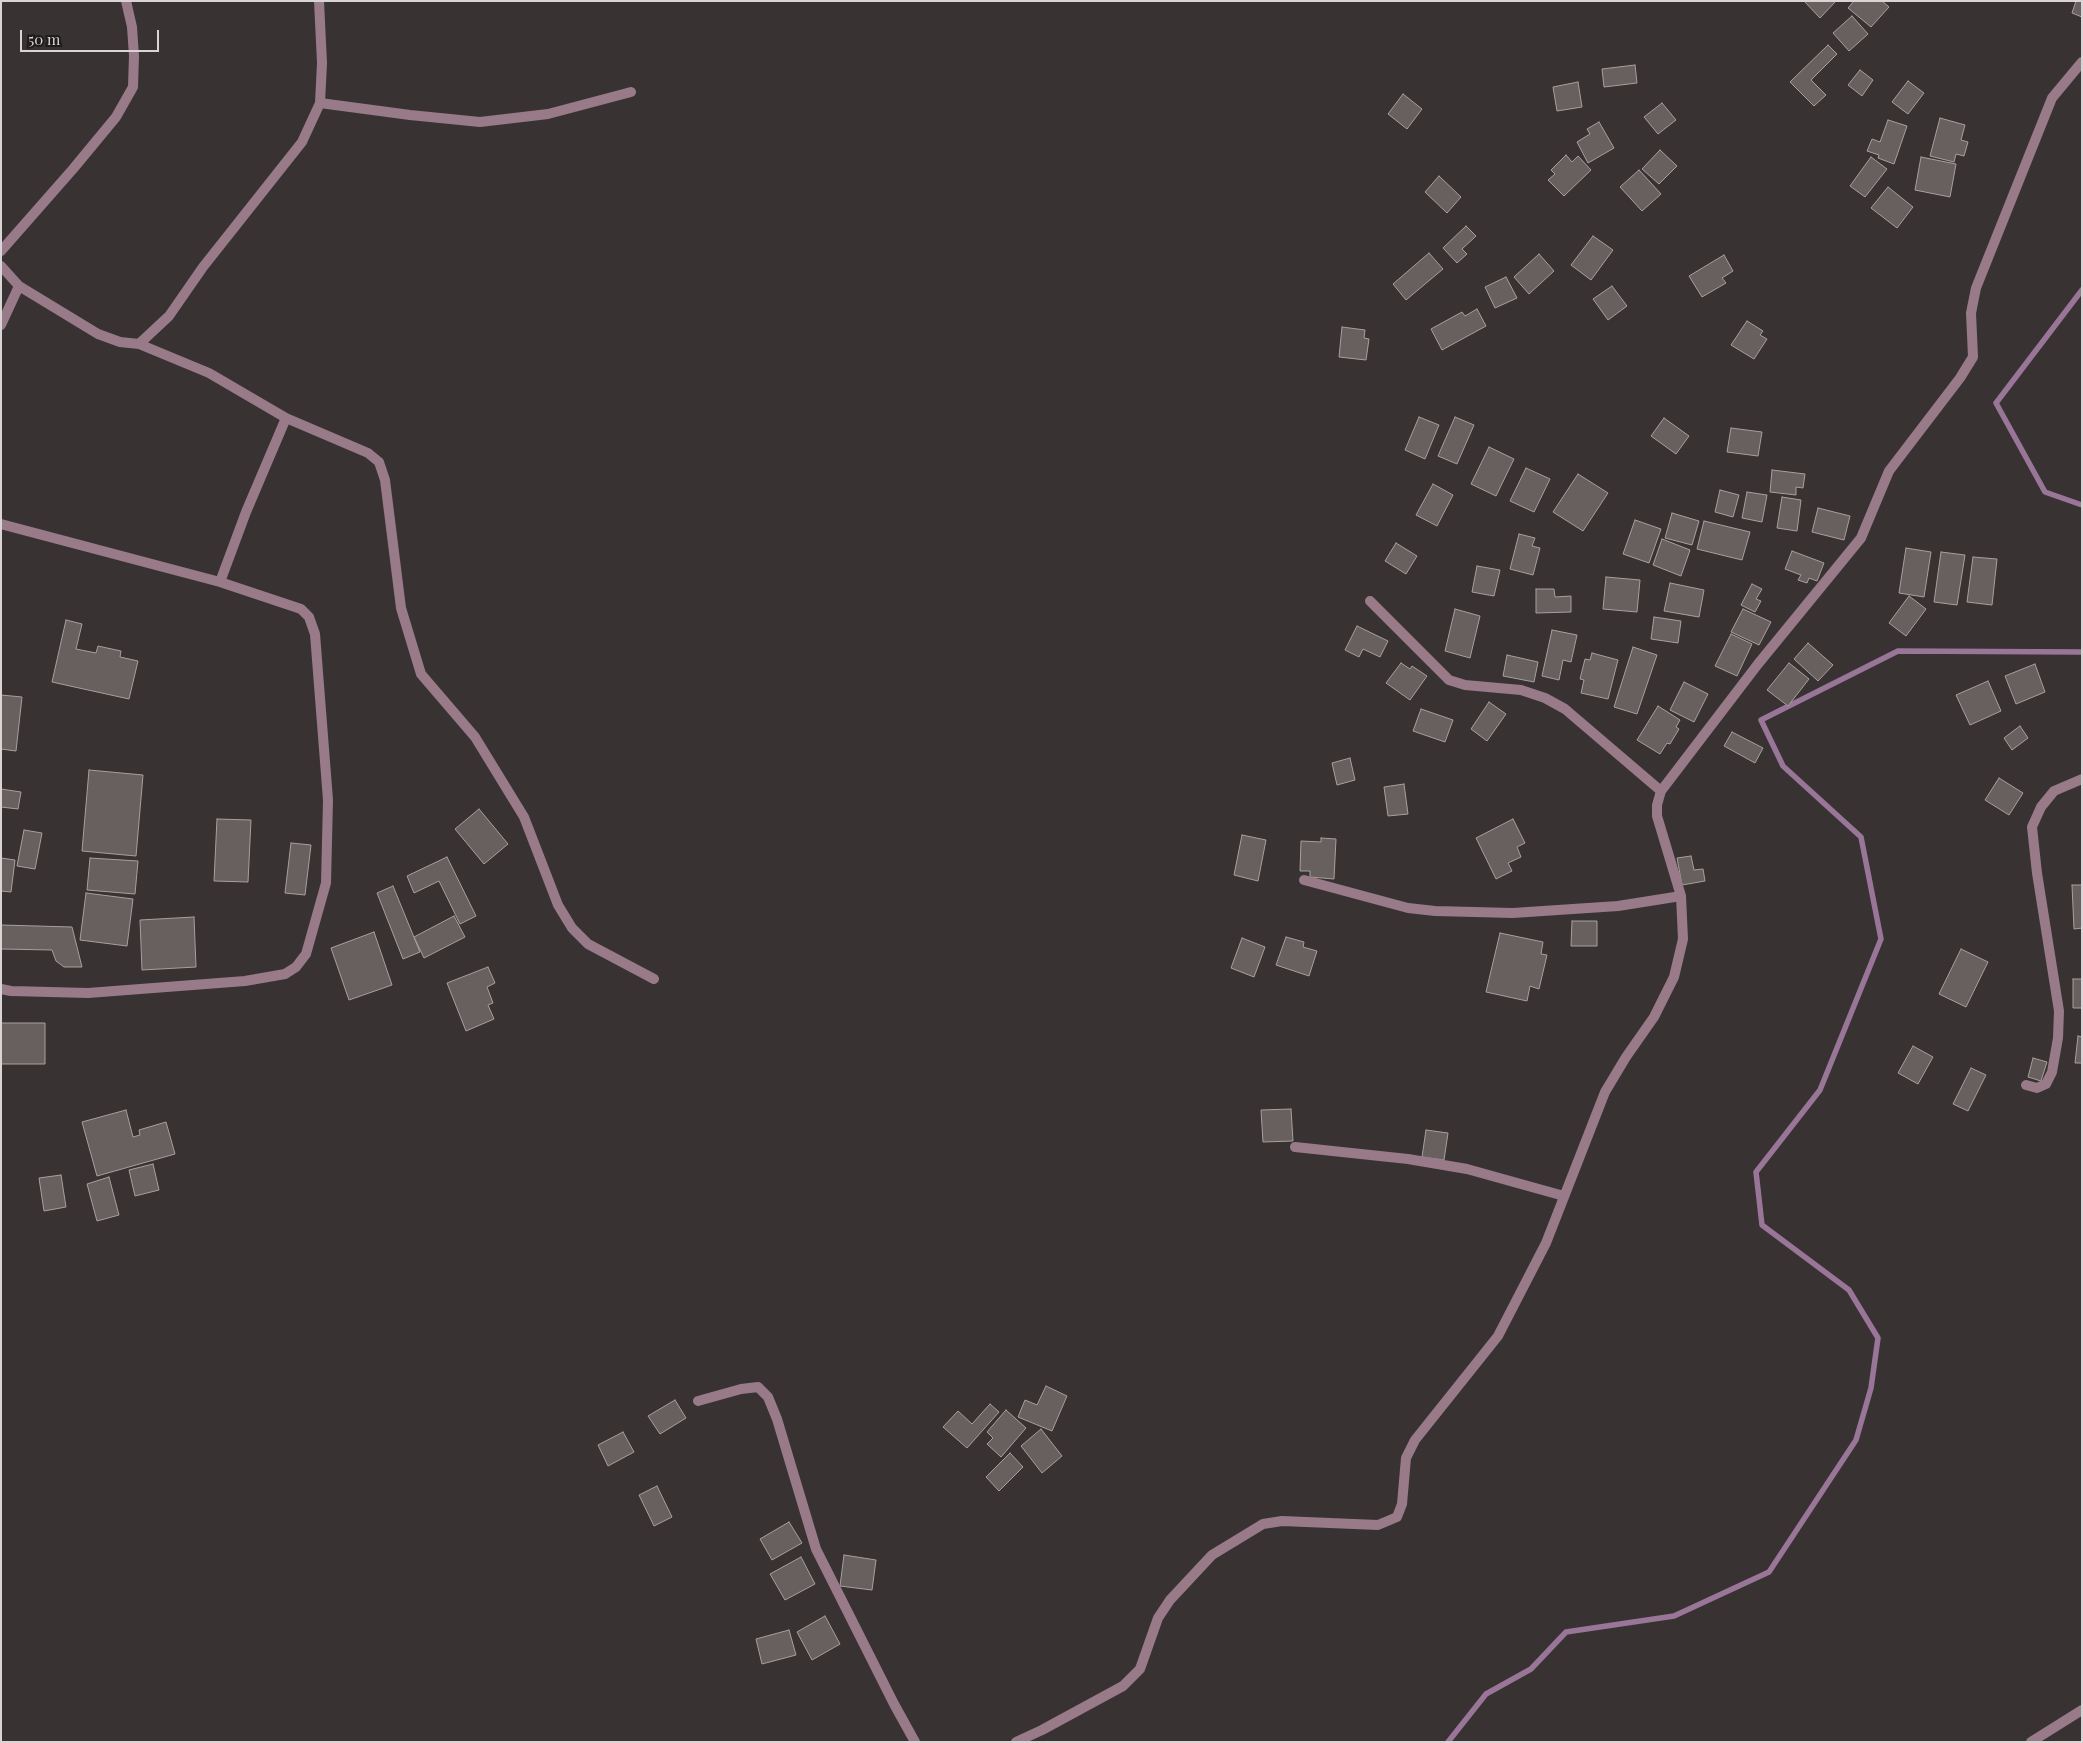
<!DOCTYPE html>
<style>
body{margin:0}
#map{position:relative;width:2083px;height:1743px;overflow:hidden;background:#383233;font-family:"Playfair Display",serif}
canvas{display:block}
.frame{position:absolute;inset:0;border:2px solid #d9d5d6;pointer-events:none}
.scale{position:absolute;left:20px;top:30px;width:139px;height:22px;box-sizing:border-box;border:2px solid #d9d5d6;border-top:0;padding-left:6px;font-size:15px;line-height:18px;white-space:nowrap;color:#d9d5d6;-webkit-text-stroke:4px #1e1b1b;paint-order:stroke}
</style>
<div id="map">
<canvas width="2083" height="1743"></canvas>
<div class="frame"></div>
<div class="scale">50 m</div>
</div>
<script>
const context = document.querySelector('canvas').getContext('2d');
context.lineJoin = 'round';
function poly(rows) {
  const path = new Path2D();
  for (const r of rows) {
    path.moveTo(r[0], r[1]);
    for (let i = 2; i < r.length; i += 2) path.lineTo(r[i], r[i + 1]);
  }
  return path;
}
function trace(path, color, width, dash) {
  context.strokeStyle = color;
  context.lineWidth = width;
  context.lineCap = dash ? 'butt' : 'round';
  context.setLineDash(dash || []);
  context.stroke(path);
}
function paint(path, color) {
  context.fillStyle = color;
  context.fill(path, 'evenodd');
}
trace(poly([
 [2082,290,1996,403,2045,492,2082,505],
 [1448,1742,1486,1694,1531,1669,1566,1632,1674,1616,1769,1572,1856,1440,1871,1388,1878,1338,1849,1290,1762,1225,1756,1172,1820,1090,1881,939,1861,837,1783,766,1761,720,1898,651,2082,652]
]), '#997698', 5.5);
const building = poly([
 [1804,1,1836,1,1820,18,1804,1],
 [1854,1,1882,1,1889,7,1871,27,1848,8,1854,1],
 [2076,1,2082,1,2082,17,2072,13,2076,1],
 [1852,16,1868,34,1849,51,1833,33,1852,16],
 [1828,45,1837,54,1811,80,1826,95,1814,106,1790,82,1828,45],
 [1635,65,1637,83,1604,87,1602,69,1635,65],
 [1860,70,1873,80,1862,96,1848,85,1860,70],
 [1908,81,1924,93,1908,114,1892,102,1908,81],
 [1578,82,1582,107,1557,111,1553,87,1578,82],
 [1403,94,1422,109,1407,129,1388,114,1403,94],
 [1662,103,1676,120,1658,134,1644,117,1662,103],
 [1940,118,1965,125,1961,140,1968,142,1964,156,1956,154,1954,162,1930,156,1940,118],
 [1888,120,1907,126,1894,164,1878,158,1879,155,1867,151,1872,139,1880,142,1888,120],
 [1599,122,1614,148,1588,163,1577,142,1590,134,1587,129,1599,122],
 [1660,150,1677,166,1659,184,1642,169,1660,150],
 [1566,155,1572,162,1578,156,1591,170,1564,196,1548,180,1555,174,1551,170,1566,155],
 [1871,157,1887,169,1865,197,1850,186,1871,157],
 [1921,157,1956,164,1950,197,1915,190,1921,157],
 [1639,170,1661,194,1642,211,1620,187,1639,170],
 [1439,176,1461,197,1447,213,1425,192,1439,176],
 [1888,187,1913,207,1897,228,1871,208,1888,187],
 [1466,226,1476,236,1462,249,1467,254,1457,263,1443,248,1466,226],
 [1593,236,1613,250,1591,280,1571,265,1593,236],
 [1429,253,1443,269,1406,300,1393,284,1429,253],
 [1539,254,1554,271,1529,294,1514,277,1539,254],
 [1724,255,1733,271,1722,278,1726,283,1702,297,1689,276,1724,255],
 [1506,277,1517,298,1495,308,1485,287,1506,277],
 [1612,286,1627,306,1608,320,1593,299,1612,286],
 [1477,309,1486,326,1442,350,1431,329,1462,312,1465,316,1477,309],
 [1747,321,1763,331,1760,335,1767,339,1754,359,1731,345,1747,321],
 [1342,327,1365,330,1364,338,1369,339,1366,360,1339,357,1342,327],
 [1419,417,1439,425,1425,459,1405,450,1419,417],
 [1455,417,1474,425,1457,464,1438,456,1455,417],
 [1664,418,1689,436,1676,454,1651,436,1664,418],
 [1731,428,1762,432,1758,456,1727,452,1731,428],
 [1489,447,1514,459,1496,496,1471,484,1489,447],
 [1526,468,1550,479,1534,512,1510,501,1526,468],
 [1772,470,1805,474,1803,488,1796,487,1796,495,1770,492,1772,470],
 [1578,474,1608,493,1583,531,1553,512,1578,474],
 [1433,484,1453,495,1437,526,1416,515,1433,484],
 [1720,490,1739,495,1733,517,1715,512,1720,490],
 [1747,492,1767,495,1762,522,1742,518,1747,492],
 [1782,497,1801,500,1797,531,1777,528,1782,497],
 [1818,508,1850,516,1844,540,1812,532,1818,508],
 [1672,513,1699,521,1692,545,1665,538,1672,513],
 [1635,520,1661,529,1649,563,1623,554,1635,520],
 [1704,521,1750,532,1742,560,1697,549,1704,521],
 [1519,534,1535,538,1532,546,1540,548,1533,575,1510,569,1519,534],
 [1662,539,1690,550,1681,576,1653,565,1662,539],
 [1396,543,1417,556,1406,574,1385,561,1396,543],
 [1906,548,1931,552,1924,597,1899,593,1906,548],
 [1792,551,1824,563,1817,581,1809,578,1807,583,1798,580,1801,575,1785,569,1792,551],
 [1941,552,1965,555,1957,605,1934,602,1941,552],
 [1973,557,1997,559,1992,605,1967,602,1973,557],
 [1477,566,1500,570,1494,596,1472,592,1477,566],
 [1606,577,1640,580,1637,612,1603,609,1606,577],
 [1670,583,1704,590,1699,617,1664,611,1670,583],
 [1752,584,1762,589,1756,599,1761,601,1755,612,1741,605,1752,584],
 [1536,589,1554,589,1555,597,1571,596,1571,612,1536,613,1536,589],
 [1909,596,1926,609,1906,636,1889,623,1909,596],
 [1455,609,1480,616,1470,658,1445,651,1455,609],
 [1743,609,1771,622,1759,645,1731,632,1743,609],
 [1654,617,1681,621,1678,643,1651,639,1654,617],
 [66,620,82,624,76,649,96,653,98,646,121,651,120,657,138,661,129,699,52,682,66,620],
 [1357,626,1388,641,1380,657,1363,649,1359,657,1345,650,1357,626],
 [1552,630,1577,635,1571,662,1563,660,1559,680,1542,676,1552,630],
 [1731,634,1752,644,1737,676,1715,666,1731,634],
 [1808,643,1833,665,1818,681,1794,659,1808,643],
 [1633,647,1657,655,1637,714,1614,707,1633,647],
 [1592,653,1618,660,1608,699,1581,693,1584,680,1580,679,1585,659,1590,660,1592,653],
 [1507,655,1538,662,1534,682,1503,676,1507,655],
 [1401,663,1410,669,1412,666,1427,676,1410,700,1386,683,1401,663],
 [1789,663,1809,679,1788,706,1767,690,1789,663],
 [2035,664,2045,692,2016,704,2005,676,2035,664],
 [1988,681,2001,711,1970,725,1956,695,1988,681],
 [1684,682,1708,694,1694,722,1670,710,1684,682],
 [1,695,22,697,16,751,1,749,1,695],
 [1489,702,1506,714,1487,741,1471,729,1489,702],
 [1658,706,1680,720,1676,727,1679,729,1670,744,1667,743,1660,754,1637,740,1658,706],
 [1421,709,1453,720,1445,742,1413,731,1421,709],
 [2020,726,2028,738,2012,750,2004,738,2020,726],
 [1732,732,1763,748,1755,763,1724,746,1732,732],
 [1350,758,1355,780,1337,785,1332,763,1350,758],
 [89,770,143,775,136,856,82,851,89,770],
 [1999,778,2023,793,2009,815,1985,800,1999,778],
 [1404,784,1408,814,1388,816,1384,787,1404,784],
 [1,789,21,792,18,809,1,807,1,789],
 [479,809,508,844,484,864,455,829,479,809],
 [217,819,251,820,248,882,214,881,217,819],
 [1513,819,1525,843,1517,847,1521,857,1508,863,1512,871,1496,879,1476,838,1513,819],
 [24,830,42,833,35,869,17,866,24,830],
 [1242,835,1266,840,1258,881,1234,875,1242,835],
 [1321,838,1336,839,1334,879,1310,877,1310,871,1300,871,1301,841,1321,842,1321,838],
 [291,843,311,845,305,895,285,893,291,843],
 [1691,856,1694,870,1703,869,1705,881,1682,885,1677,858,1691,856],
 [447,857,476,916,460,924,439,881,414,893,407,876,447,857],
 [1,858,15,860,11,892,1,891,1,858],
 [90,858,138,861,135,894,87,890,90,858],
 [2072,885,2082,885,2082,928,2074,929,2072,885],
 [393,886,420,952,403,959,377,893,393,886],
 [86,893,133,899,127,946,80,940,86,893],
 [454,916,465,937,424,958,414,937,454,916],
 [194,917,196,967,142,970,140,920,194,917],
 [1572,921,1597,921,1597,946,1571,946,1572,921],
 [1,925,72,927,82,967,64,967,56,961,52,950,1,949,1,925],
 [374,932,392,985,349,1000,331,948,374,932],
 [1500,933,1543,942,1541,954,1547,955,1539,989,1530,986,1527,1001,1486,992,1500,933],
 [1286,937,1304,942,1303,947,1317,951,1309,976,1276,965,1286,937],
 [1242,938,1265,947,1254,977,1231,968,1242,938],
 [1961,949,1988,962,1966,1007,1939,994,1961,949],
 [488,967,495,983,487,987,493,1003,488,1005,494,1019,466,1031,447,983,488,967],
 [2073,979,2082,979,2082,1008,2073,1008,2073,979],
 [1,1023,45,1023,45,1064,1,1064,1,1023],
 [2078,1036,2082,1037,2082,1063,2075,1063,2078,1036],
 [1913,1046,1933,1057,1918,1084,1898,1073,1913,1046],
 [2033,1058,2047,1062,2041,1081,2028,1077,2033,1058],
 [1971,1068,1986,1075,1968,1111,1953,1104,1971,1068],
 [1291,1109,1293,1141,1263,1142,1261,1110,1291,1109],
 [126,1110,133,1137,140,1135,139,1130,166,1122,175,1154,97,1176,82,1122,126,1110],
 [1426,1130,1448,1133,1444,1160,1422,1157,1426,1130],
 [153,1164,159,1190,135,1196,129,1170,153,1164],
 [61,1175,66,1207,44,1211,39,1178,61,1175],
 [109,1177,119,1215,97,1221,87,1184,109,1177],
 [1046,1386,1067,1396,1052,1431,1018,1417,1025,1400,1037,1405,1046,1386],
 [675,1400,686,1418,660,1434,648,1416,675,1400],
 [990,1404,999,1412,967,1448,943,1427,958,1411,972,1424,990,1404],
 [1006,1410,1026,1428,1001,1457,987,1444,993,1438,987,1432,1006,1410],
 [1041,1429,1062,1456,1042,1473,1021,1446,1041,1429],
 [623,1432,634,1452,608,1466,598,1445,623,1432],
 [1010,1453,1023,1467,999,1491,986,1477,1010,1453],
 [657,1486,672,1517,654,1526,639,1495,657,1486],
 [789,1522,802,1543,772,1560,760,1539,789,1522],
 [844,1555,876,1560,872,1590,840,1586,844,1555],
 [801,1557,815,1584,785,1600,770,1574,801,1557],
 [825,1616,840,1644,812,1660,797,1632,825,1616],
 [789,1630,796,1655,762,1664,756,1639,789,1630]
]);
paint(building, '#67605f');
trace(building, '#a7a09f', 1);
trace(poly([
 [320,103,410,115,480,122,548,114,631,92],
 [1,251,73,169,116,117,133,87,134,56,132,27,126,1],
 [1,266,19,286,98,334,120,342,139,344,169,316,203,267,302,142,320,103,322,63,319,1],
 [1,325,19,286],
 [139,344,209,373,286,418,368,453,379,462,385,480,401,608,421,674,475,737,524,817,558,905,572,928,588,944,654,979],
 [1,524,220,582,301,609,309,617,315,634,328,800,326,883,306,954,296,967,285,974,245,981,88,993,11,991,1,989],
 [220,582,246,512,286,418],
 [1370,601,1449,680,1465,685,1521,690,1545,698,1565,709,1661,791],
 [1304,880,1408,908,1435,911,1513,913,1618,906,1681,896],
 [2026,1085,2037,1088,2046,1084,2052,1072,2058,1038,2059,1011,2037,873,2032,827,2041,807,2054,791,2082,779],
 [1295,1147,1408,1159,1467,1169,1564,1196],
 [698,1401,741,1389,758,1387,768,1397,777,1419,816,1549,894,1704,915,1742],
 [1016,1742,1042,1730,1123,1686,1140,1669,1158,1618,1170,1600,1212,1555,1263,1524,1282,1521,1378,1525,1397,1517,1402,1504,1406,1458,1415,1440,1498,1336,1546,1243,1605,1092,1626,1057,1654,1017,1674,977,1683,939,1681,896,1657,816,1657,805,1661,791,1758,664,1861,538,1889,471,1960,378,1973,357,1971,313,1976,288,2052,98,2082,62],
 [2031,1742,2082,1710]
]), '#987a89', 10);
</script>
